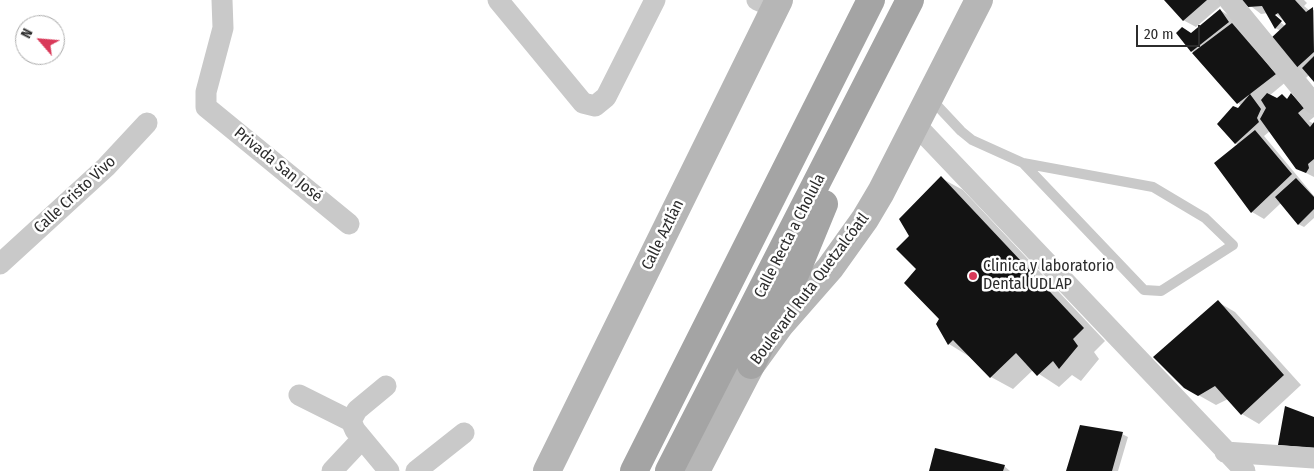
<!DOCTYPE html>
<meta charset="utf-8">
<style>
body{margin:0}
#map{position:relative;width:1314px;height:471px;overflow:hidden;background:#fff;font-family:"Fira Sans Condensed",sans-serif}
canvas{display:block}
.north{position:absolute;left:15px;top:15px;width:50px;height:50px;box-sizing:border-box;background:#fff;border:1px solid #ababab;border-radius:50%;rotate:297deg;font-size:14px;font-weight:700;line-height:20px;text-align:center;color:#2c2c2c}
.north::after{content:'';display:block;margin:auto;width:18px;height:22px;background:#d93959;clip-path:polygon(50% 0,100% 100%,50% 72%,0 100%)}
.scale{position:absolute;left:1136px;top:25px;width:64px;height:22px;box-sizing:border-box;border:2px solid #2c2c2c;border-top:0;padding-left:6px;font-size:15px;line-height:18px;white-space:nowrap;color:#2c2c2c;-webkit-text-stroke:4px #fff;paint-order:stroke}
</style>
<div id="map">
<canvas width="1314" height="471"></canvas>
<div class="north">N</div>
<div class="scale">20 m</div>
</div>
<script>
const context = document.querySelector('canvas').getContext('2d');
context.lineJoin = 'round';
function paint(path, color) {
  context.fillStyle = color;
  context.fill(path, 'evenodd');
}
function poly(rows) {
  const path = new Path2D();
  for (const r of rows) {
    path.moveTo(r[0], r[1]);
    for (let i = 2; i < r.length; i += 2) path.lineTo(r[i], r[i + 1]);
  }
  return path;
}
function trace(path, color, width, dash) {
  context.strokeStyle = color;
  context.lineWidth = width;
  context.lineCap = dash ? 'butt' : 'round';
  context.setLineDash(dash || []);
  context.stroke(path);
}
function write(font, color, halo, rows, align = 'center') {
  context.font = font + ' "Fira Sans Condensed",sans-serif';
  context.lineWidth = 5;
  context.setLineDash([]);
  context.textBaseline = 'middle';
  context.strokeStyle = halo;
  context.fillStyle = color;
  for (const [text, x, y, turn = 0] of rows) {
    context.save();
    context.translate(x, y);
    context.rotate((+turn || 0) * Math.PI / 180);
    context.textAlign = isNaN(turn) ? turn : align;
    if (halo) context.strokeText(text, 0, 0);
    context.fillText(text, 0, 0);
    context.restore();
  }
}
paint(poly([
 [1166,0,1221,0,1224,3,1196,27,1183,20],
 [1243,0,1304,0,1307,3,1304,6,1310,11,1314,10,1314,80,1309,75,1306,78,1294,70,1281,31,1275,28,1268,13,1261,14],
 [1275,13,1288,25,1286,27,1275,17],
 [1220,10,1233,18,1287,81,1269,96,1277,100,1282,96,1288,99,1292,95,1304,102,1314,113,1314,117,1309,121,1314,124,1314,177,1296,168,1270,131,1264,136,1314,196,1314,218,1304,227,1298,224,1281,203,1264,219,1252,212,1238,145,1235,143,1238,109,1241,106,1192,51,1192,34],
 [941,178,963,190,1105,341,1094,352,1099,359,1081,381,1072,375,1059,387,1033,370,1013,389,991,377,970,357,949,344,937,324,941,319,918,269,911,236],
 [1218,302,1235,312,1301,385,1259,424,1242,414,1228,399,1216,405,1184,387],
 [1122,434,1128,437,1118,471,1068,471],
 [1004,466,1010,471,930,471]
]), '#0003');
paint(poly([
 [1164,0,1207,0,1183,21],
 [1241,0,1295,0,1306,12,1313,7,1314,52,1293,71,1269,40,1286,24,1278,13,1275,15,1282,21,1275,29,1262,6,1248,7],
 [1220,9,1229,22,1191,52,1176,33,1182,27,1191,33],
 [1232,23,1276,74,1250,94,1261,109,1257,118,1259,122,1235,144,1217,124,1233,106,1238,108,1250,94,1237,104,1192,53],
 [1314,56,1314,82,1302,68],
 [1267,93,1277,98,1282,94,1287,99,1291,93,1304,108,1298,113,1310,127,1314,122,1314,159,1308,164,1309,168,1306,173,1296,169,1260,119,1266,108,1261,100],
 [1255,130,1292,174,1251,213,1214,163],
 [941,176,1084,328,1073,339,1078,346,1059,369,1053,361,1037,376,1016,353,990,378,953,340,948,345,936,324,939,319,904,283,916,269,896,249,909,236,899,219],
 [1296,178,1314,197,1314,209,1298,225,1275,197],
 [1218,300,1284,375,1241,415,1215,386,1198,396,1184,388,1153,357],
 [1285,406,1314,417,1314,448,1278,445],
 [1080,425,1123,432,1112,471,1066,471],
 [935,448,1005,465,1003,471,929,471]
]), '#131313');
trace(poly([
 [931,99,961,131,972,140,1023,163,1153,187,1205,218,1233,245,1161,291,1144,290,1023,163]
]), '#c9c9c9', 10);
trace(poly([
 [222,0,223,28,206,92,206,107,349,224],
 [498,0,583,103,595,106,606,97,655,0],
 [757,0,775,8],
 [1229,0,1314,104],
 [915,124,1245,471],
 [0,264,106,167,147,123],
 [386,386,357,410,351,421,355,430,389,471],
 [299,395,351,421],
 [1225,452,1314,458],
 [332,471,362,439],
 [416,471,464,433]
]), '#c9c9c9', 21);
trace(poly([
 [547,471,779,0],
 [696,471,751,365,780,325,830,268,865,219,881,192,979,0]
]), '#b6b6b6', 28);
trace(poly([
 [751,365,796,272,824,204],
 [634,471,871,0],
 [669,471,910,0]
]), '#a4a4a4', 28);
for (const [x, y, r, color] of [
 [973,276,5,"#d93959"]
]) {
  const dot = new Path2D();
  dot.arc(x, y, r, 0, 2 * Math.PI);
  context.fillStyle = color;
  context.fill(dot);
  trace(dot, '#fff', 2);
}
write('16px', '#2c2c2c', '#fff', [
 ["Privada San José",278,165,39],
 ["Calle Cristo Vivo",75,195,-43],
 ["Calle Aztlán",663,235,-64],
 ["Calle Recta a Cholula",790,236,-63],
 ["Boulevard Ruta Quetzalcóatl",810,289,-53]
]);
write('16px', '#2c2c2c', '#fff', [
 ["Clinica y laboratorio",983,267],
 ["Dental UDLAP",983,285]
], 'left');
</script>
